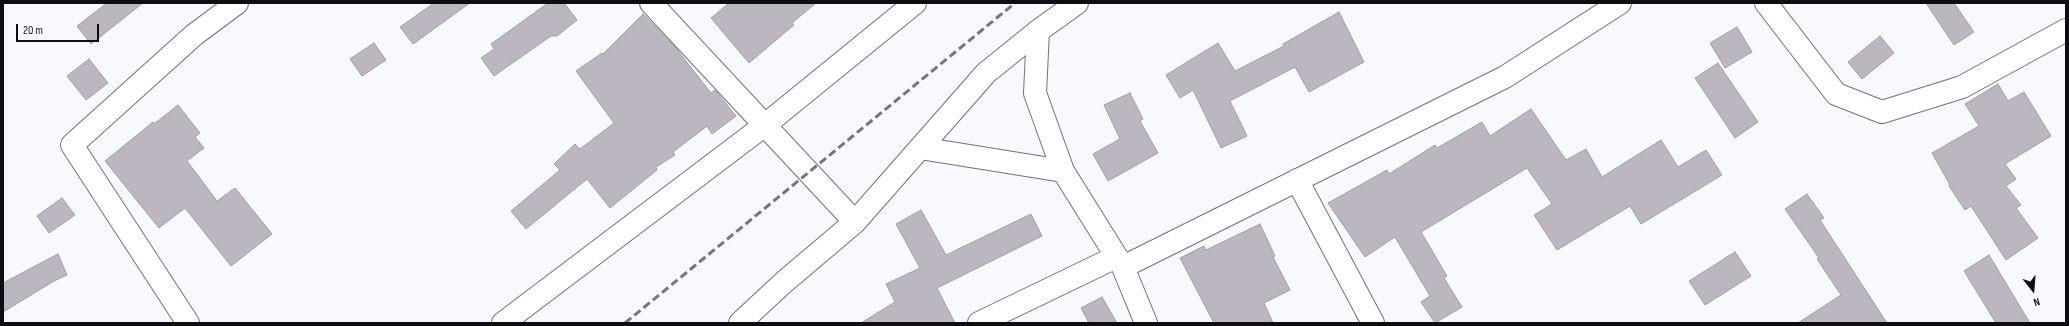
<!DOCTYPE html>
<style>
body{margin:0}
#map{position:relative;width:2069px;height:326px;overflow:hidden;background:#f7f9fe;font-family:"Sofia Sans Condensed",sans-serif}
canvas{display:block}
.frame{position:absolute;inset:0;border:4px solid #0d0e12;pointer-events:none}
.north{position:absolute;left:2013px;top:270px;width:40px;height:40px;-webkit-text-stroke:3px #fff;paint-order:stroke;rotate:163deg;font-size:11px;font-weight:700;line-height:16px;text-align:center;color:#0d0e12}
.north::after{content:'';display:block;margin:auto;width:14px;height:18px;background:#0d0e12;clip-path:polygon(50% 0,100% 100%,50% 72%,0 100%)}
.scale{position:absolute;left:16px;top:24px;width:83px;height:18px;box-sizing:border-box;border:2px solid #0d0e12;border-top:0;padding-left:5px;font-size:12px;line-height:14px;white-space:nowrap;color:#0d0e12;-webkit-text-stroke:3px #fff;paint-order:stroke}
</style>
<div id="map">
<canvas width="2069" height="326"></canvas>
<div class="frame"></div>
<div class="north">N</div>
<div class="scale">20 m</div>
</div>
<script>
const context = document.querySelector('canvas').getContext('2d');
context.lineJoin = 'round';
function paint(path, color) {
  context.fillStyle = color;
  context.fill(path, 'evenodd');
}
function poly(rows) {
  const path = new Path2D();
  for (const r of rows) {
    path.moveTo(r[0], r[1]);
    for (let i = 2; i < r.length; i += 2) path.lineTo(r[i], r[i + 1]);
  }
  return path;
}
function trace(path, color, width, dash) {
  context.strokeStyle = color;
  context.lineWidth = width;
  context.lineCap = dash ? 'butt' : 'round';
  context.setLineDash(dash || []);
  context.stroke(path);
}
const building = poly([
 [107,3,143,3,91,44,77,26,107,3],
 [434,3,470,3,413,44,400,27,434,3],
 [548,3,564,3,577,20,557,36,551,36,494,76,481,58,494,49,491,44,548,3],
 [729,3,816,3,792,23,794,25,749,63,711,18,729,3],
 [1926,3,1954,3,1974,32,1954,45,1926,3],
 [1339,12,1364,62,1309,92,1295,67,1230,101,1247,136,1221,148,1193,90,1180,98,1166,75,1218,43,1235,71,1284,46,1283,44,1339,12],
 [643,14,675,47,711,93,715,90,736,116,712,134,707,126,673,152,675,155,656,167,657,170,610,208,587,179,526,229,511,211,560,170,554,164,575,144,580,149,614,123,576,71,602,53,603,54,643,14],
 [1737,27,1752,52,1725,68,1710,43,1737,27],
 [1880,36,1894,53,1862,79,1848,62,1880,36],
 [374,43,386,60,362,76,350,59,374,43],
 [89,59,108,83,86,100,67,76,89,59],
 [1718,63,1758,122,1735,138,1695,78,1718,63],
 [1998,84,2008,101,2024,92,2051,136,2005,164,2016,179,2006,186,2021,205,2016,208,2038,238,2006,260,1971,206,1965,210,1949,186,1950,185,1932,153,1979,126,1965,104,1998,84],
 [1130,93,1143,119,1140,121,1158,153,1108,181,1093,154,1120,139,1104,105,1130,93],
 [178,105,200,133,195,137,204,148,187,161,217,201,235,188,272,234,231,266,185,208,159,228,105,161,153,122,154,124,178,105],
 [1531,109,1566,160,1586,149,1602,177,1661,140,1678,167,1706,150,1722,175,1641,224,1630,206,1557,250,1534,215,1552,204,1527,168,1421,232,1447,276,1444,278,1462,307,1435,323,1421,302,1430,296,1395,237,1365,257,1328,203,1387,170,1389,174,1435,145,1437,148,1482,122,1490,136,1531,109],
 [1807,194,1824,218,1820,220,1887,323,1798,323,1841,295,1817,259,1819,258,1785,209,1807,194],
 [62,198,75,215,49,233,37,216,62,198],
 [921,210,946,255,1031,214,1042,236,937,288,955,323,861,323,895,302,886,284,920,268,896,224,921,210],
 [1260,224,1275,256,1273,257,1290,290,1264,303,1273,323,1214,323,1180,258,1204,246,1206,250,1260,224],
 [1735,252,1751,276,1705,305,1689,281,1735,252],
 [58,254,67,275,54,281,3,312,3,283,58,254],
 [1989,255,2030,323,1996,323,1964,271,1989,255],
 [1102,297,1117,323,1089,323,1081,308,1102,297]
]);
paint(building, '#bcb6c0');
trace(building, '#a49da7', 1);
const minor = poly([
 [651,3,855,222],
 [1766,3,1836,94,1882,112,1962,87,2066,30],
 [1038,31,1035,93,1063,171],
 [920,148,1063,171,1123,267,1146,323],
 [1297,180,1373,323],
 [1123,267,1505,77,1620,3],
 [188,323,72,145,194,35,237,3],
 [503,323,765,125,915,3],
 [740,323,783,283,855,222,986,73,1038,31,1077,3],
 [979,323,1116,257]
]);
trace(minor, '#6f727c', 24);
trace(minor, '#fff', 22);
trace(poly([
 [625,323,1015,3]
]), '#75767b', 3, [8, 4]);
</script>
